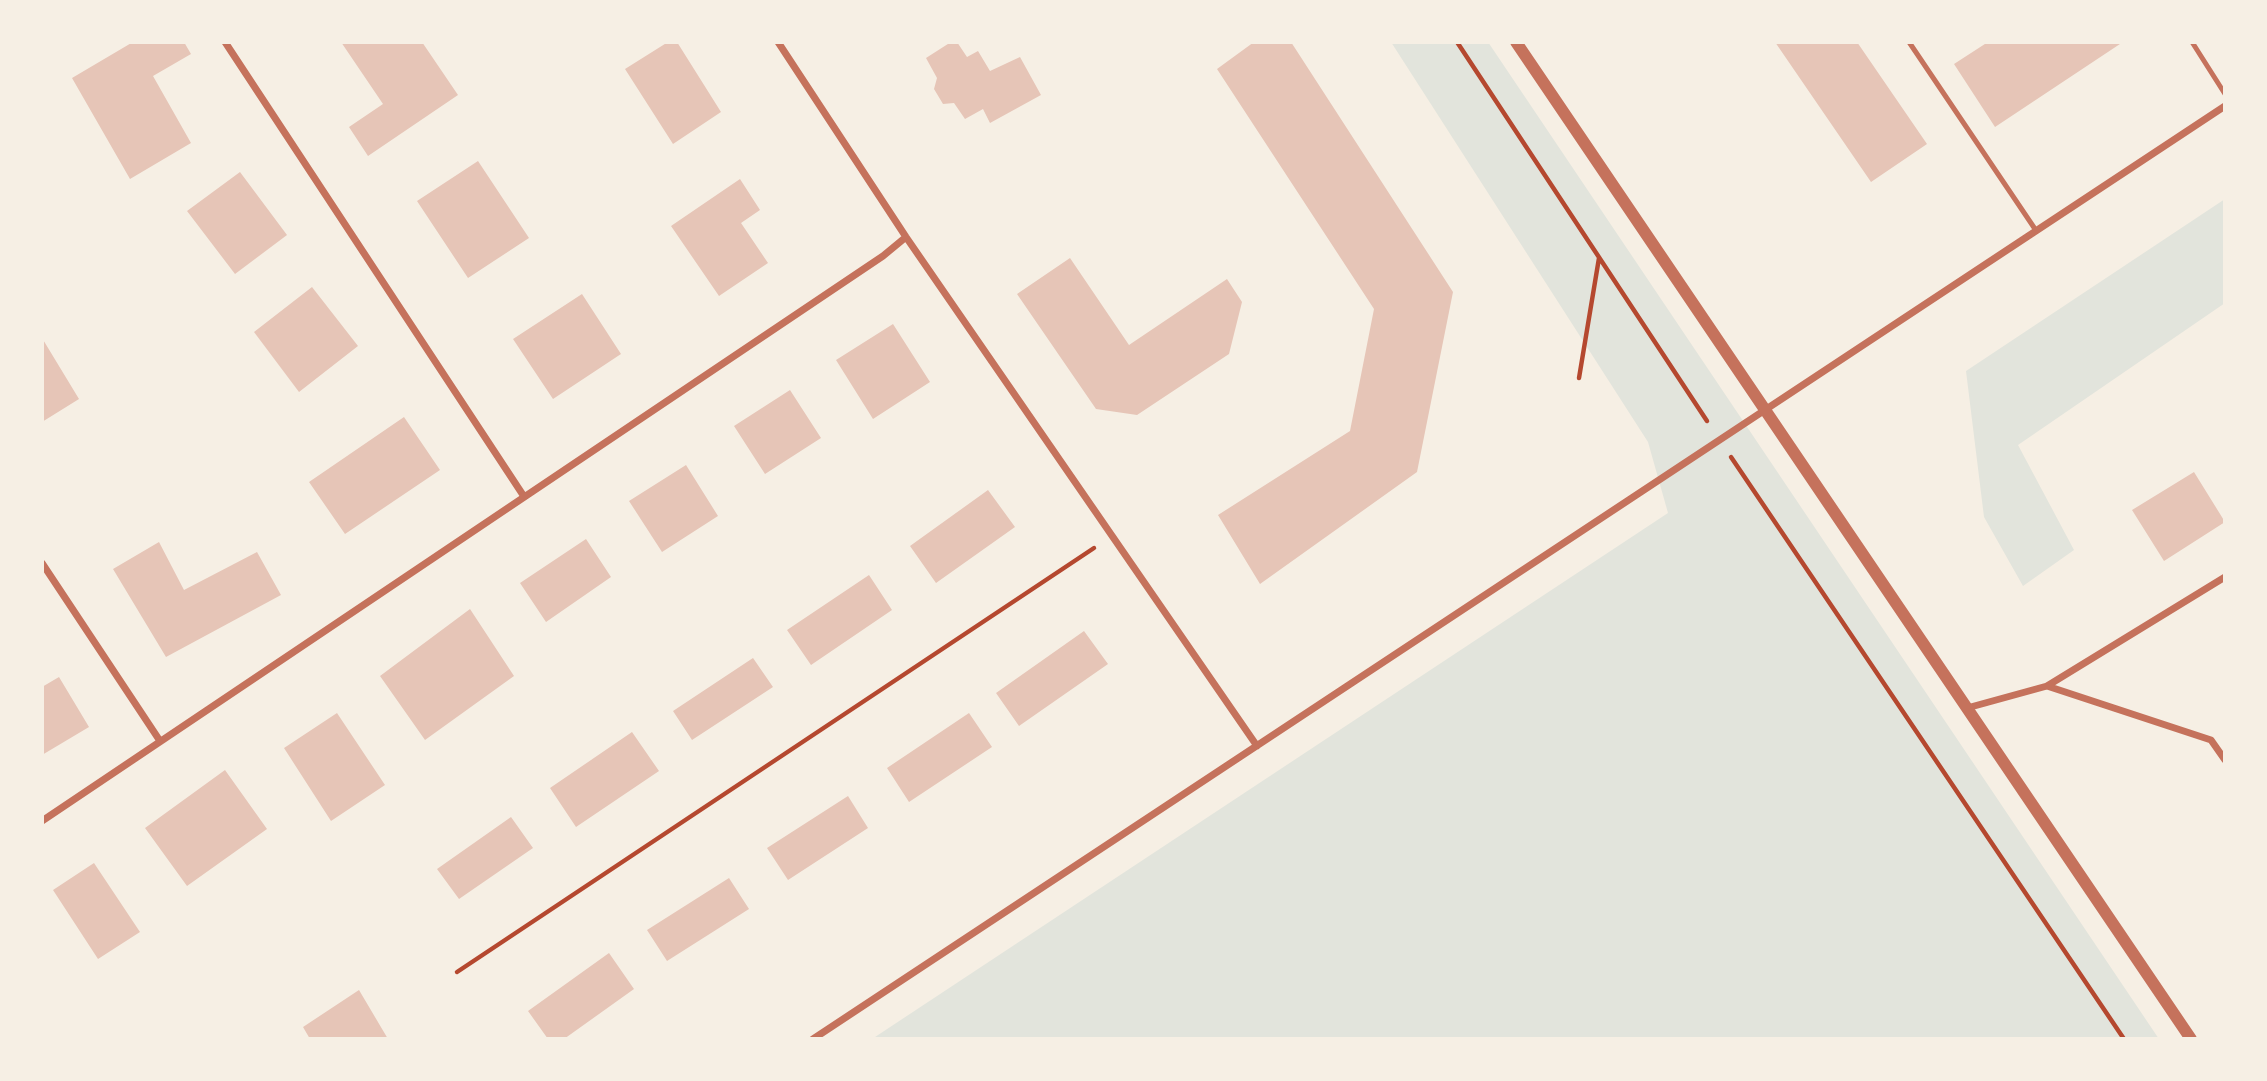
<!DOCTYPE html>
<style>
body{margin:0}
#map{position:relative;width:2267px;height:1081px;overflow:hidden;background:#f6efe4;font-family:Arial,sans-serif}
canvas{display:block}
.frame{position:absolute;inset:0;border:44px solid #f6efe4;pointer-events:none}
</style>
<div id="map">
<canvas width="2267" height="1081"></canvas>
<div class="frame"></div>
</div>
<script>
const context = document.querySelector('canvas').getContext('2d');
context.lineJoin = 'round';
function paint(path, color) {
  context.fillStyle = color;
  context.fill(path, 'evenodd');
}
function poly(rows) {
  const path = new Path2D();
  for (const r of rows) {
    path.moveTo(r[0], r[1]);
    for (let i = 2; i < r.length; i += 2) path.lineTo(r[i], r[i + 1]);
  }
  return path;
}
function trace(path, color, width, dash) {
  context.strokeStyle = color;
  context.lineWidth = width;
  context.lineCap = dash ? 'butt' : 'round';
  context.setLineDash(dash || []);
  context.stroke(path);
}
paint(poly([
 [1391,42,1488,42,2159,1039,872,1039,1668,513,1648,442],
 [2225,199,2225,303,2018,445,2074,550,2023,586,1984,517,1966,371]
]), '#e2e4dc');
paint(poly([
 [133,42,184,42,191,54,153,76,191,143,130,179,72,78],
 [341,42,422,42,458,95,368,156,349,127,383,104],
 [668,42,677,42,721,112,673,144,625,69],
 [951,42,957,42,967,57,978,51,990,71,1020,57,1041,95,990,123,983,109,965,119,954,103,943,104,934,89,937,78,926,58],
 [1254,42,1291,42,1453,292,1417,472,1260,584,1218,515,1350,431,1374,309,1217,69],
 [1775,42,1857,42,1927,144,1871,182],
 [1988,42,2123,42,1995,127,1954,64],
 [478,161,529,238,468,278,417,201],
 [240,172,287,235,235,274,187,211],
 [740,179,760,210,741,223,768,263,719,296,671,226],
 [1070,258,1129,345,1227,279,1242,302,1229,354,1137,415,1096,409,1017,294],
 [312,287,358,346,299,392,254,332],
 [582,294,621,354,553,399,513,339],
 [893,324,930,382,873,419,836,360],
 [42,338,79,399,42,422],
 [790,390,821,438,765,474,734,426],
 [404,417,440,470,345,534,309,482],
 [686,465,718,516,662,552,629,501],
 [2194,472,2225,522,2164,561,2132,510],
 [988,490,1015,527,936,583,910,546],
 [586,539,611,577,546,622,520,583],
 [159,542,184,590,257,552,281,595,166,657,113,569],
 [869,575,892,610,811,665,787,630],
 [470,609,514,676,425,740,380,676],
 [1084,631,1108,664,1019,726,996,693],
 [753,658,773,687,692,740,673,711],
 [59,677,89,727,42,755,42,687],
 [337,713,385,785,331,821,284,748],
 [969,713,992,747,909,802,887,768],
 [632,732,659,771,576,827,550,788],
 [225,770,267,829,187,886,145,828],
 [848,796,868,828,788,880,767,848],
 [511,817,533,848,459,899,437,869],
 [94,863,140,932,98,959,53,890],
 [729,878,749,909,667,961,647,930],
 [609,953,634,989,564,1039,548,1039,528,1011],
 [359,990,388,1039,310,1039,303,1027]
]), '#e6c5b7');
trace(poly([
 [1457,42,1707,421],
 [1579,378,1599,258],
 [1731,457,2124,1039],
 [457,972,1094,548]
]), '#b5482f', 4.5);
trace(poly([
 [1909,42,2035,229],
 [2192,42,2225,94]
]), '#c5725c', 5);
trace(poly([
 [225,42,523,495],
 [778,42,906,237,1257,746],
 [42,563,160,741],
 [2047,686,2211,740,2225,760],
 [1967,708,2047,686,2225,577],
 [42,821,883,256,906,237],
 [813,1039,2225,106]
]), '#c5725c', 7);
trace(poly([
 [1516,42,2191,1039]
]), '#c5725c', 12);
</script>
